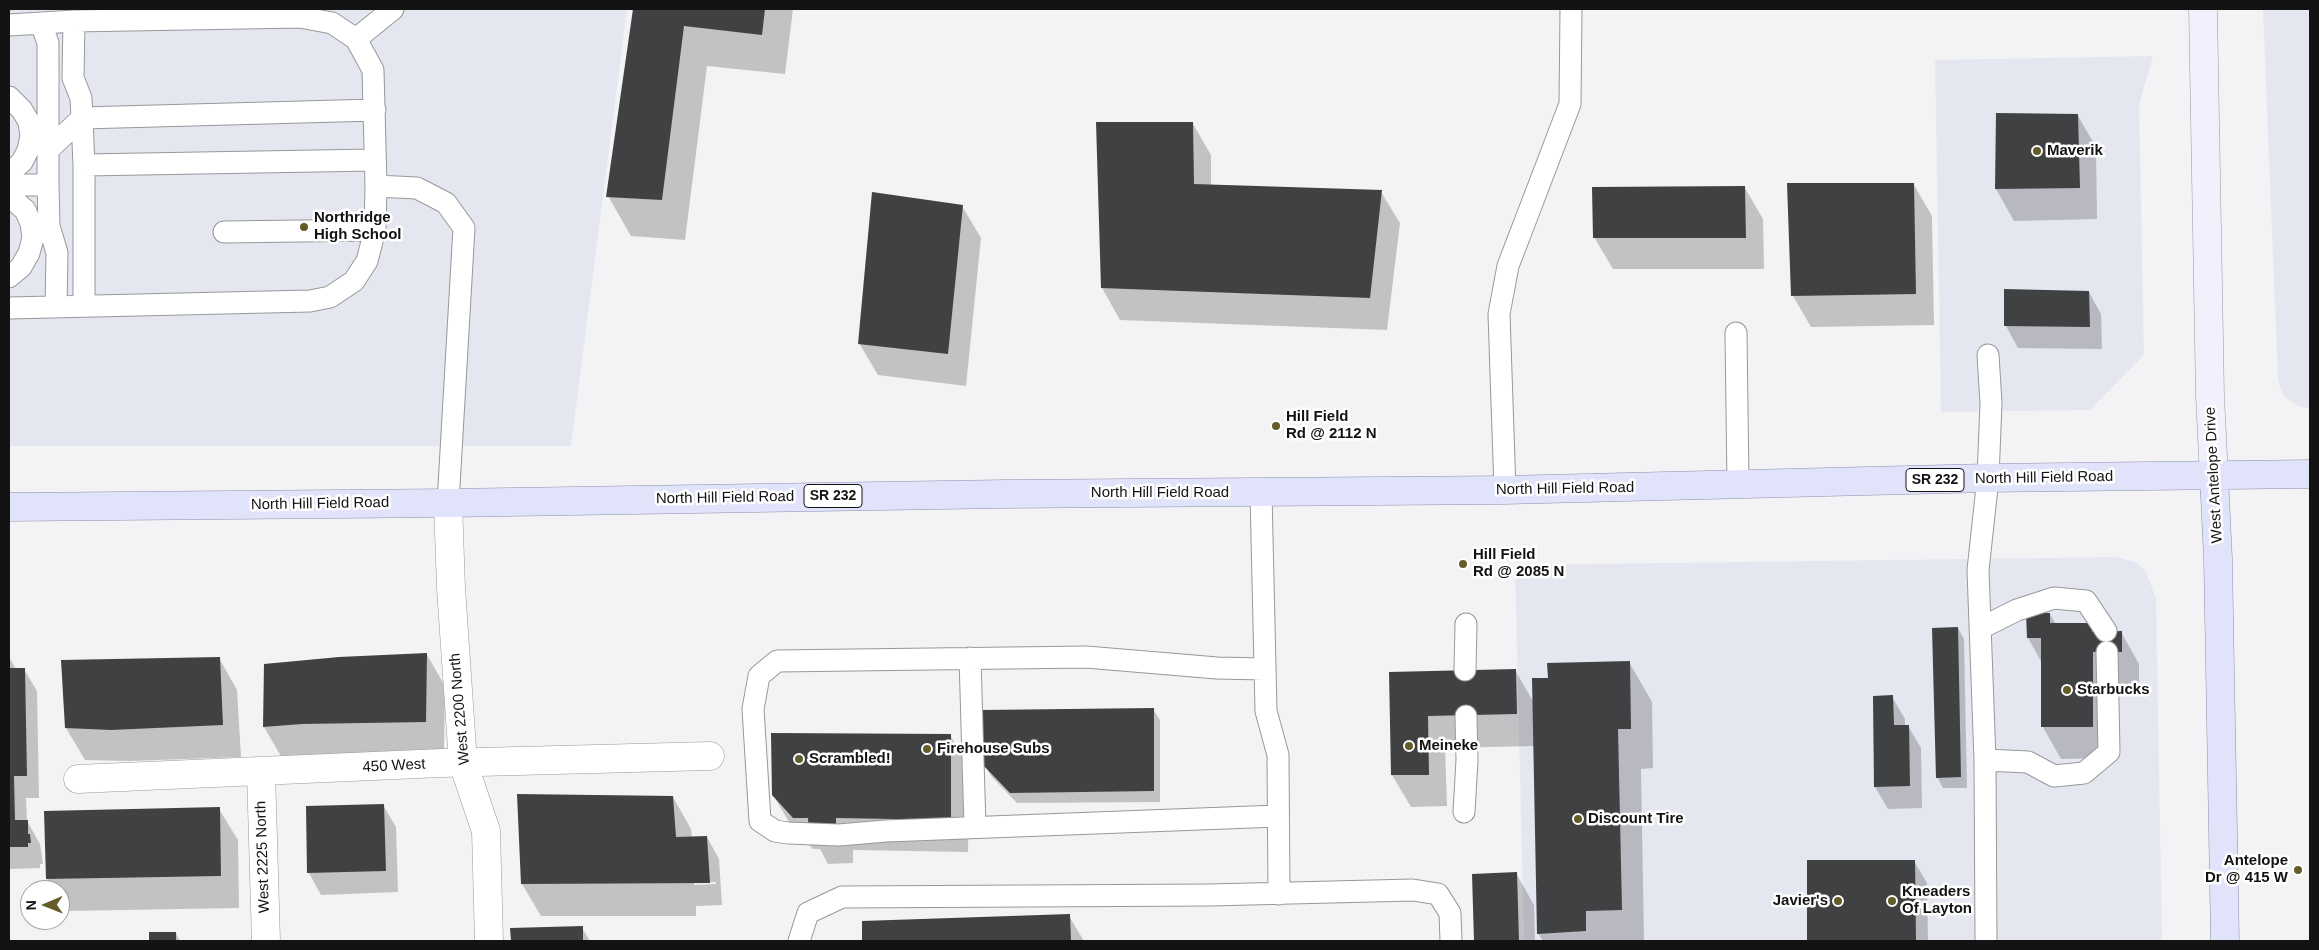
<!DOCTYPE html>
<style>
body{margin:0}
#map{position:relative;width:2319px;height:950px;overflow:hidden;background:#f3f3f6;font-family:Arial,sans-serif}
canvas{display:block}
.frame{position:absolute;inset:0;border:10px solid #131314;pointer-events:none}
.north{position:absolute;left:20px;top:880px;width:50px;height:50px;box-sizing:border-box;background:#fff;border:1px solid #a1a1a1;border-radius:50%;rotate:269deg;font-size:14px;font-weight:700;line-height:20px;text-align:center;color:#131314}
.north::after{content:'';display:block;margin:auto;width:18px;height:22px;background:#645c29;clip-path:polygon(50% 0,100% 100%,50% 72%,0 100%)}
</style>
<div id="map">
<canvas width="2319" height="950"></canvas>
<div class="frame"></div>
<div class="north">N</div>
</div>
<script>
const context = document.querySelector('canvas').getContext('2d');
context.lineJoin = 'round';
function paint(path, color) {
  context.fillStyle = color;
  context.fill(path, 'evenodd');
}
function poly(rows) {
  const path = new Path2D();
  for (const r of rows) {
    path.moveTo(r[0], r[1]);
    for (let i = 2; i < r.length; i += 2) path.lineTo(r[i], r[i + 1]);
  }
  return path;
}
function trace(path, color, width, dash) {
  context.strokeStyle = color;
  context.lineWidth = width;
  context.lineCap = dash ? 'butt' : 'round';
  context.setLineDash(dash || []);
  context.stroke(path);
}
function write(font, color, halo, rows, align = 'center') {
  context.font = font + ' Arial,sans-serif';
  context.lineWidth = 5;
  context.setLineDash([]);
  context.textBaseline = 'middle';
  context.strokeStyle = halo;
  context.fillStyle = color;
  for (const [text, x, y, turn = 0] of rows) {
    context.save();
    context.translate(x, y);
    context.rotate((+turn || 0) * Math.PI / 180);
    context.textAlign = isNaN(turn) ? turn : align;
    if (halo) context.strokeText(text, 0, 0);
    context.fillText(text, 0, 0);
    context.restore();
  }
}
paint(poly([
 [9,9,627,9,571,446,9,446],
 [2263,9,2310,9,2310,408,2300,407,2284,396,2278,380],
 [2153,56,2139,105,2144,355,2090,410,1941,412,1935,60],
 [2116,557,2135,562,2146,571,2156,599,2162,941,1524,941,1515,565]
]), '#e5e7f0');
paint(poly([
 [634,9,793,9,785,74,707,66,685,240,631,236,608,196],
 [2078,116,2096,147,2097,219,2014,221,1996,189],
 [1193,124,1211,155,1211,185,1381,192,1400,223,1387,330,1120,320,1102,288],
 [1914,185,1932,216,1934,325,1811,327,1793,296],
 [1745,188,1763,219,1764,269,1613,269,1594,237],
 [962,206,981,238,966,386,878,375,859,343],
 [2005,291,2089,292,2101,314,2102,349,2018,348,2006,326],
 [2050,614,2056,625,2121,632,2139,664,2139,684,2110,684,2110,758,2061,759,2043,727,2042,663,2028,638],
 [1958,628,1964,639,1967,788,1943,788,1937,777],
 [427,655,445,686,444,753,282,758,264,727],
 [9,657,16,669,24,669,37,691,39,798,26,798,27,821,40,844,43,864,40,864,40,868,10,869,9,877],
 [219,658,237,690,241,757,130,761,85,760,66,728],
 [1629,662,1652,702,1653,768,1641,769,1644,941,1543,941,1538,933,1535,746,1445,748,1447,806,1411,807,1392,775,1390,673,1515,670,1534,703,1549,679],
 [1892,697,1905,719,1905,726,1908,726,1921,748,1922,808,1888,809,1875,787],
 [1153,709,1160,720,1160,802,1017,803,991,776,984,764],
 [950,735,969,767,968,852,853,850,853,863,828,864,820,849,813,849,792,827,773,795],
 [673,797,691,829,692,838,707,837,719,859,722,905,696,906,696,916,541,916,522,884],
 [716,882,716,884,694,885,694,883],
 [383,805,396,827,398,892,321,895,309,873],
 [219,809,238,840,239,908,66,911,60,901,60,890,54,890,47,879],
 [1914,861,1927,883,1928,941,1809,941,1808,862],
 [1516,873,1534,905,1535,941,1475,941,1473,875],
 [1069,916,1084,941,864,941,863,922],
 [582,928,590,941,512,941,512,929],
 [150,933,176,933,180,941,150,941]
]), '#0003');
paint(poly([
 [633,9,765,9,762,35,684,26,662,200,606,197],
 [1996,113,2078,114,2080,188,1995,189],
 [1096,122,1193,122,1194,184,1382,190,1370,298,1101,288],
 [1787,183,1914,183,1916,294,1791,296],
 [1745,186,1746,238,1593,238,1592,187],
 [872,192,963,205,948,354,858,344],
 [2004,289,2089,291,2090,327,2004,326],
 [2026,613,2050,613,2050,623,2092,623,2092,632,2122,631,2122,652,2093,652,2093,727,2041,727,2041,638,2027,638],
 [1958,627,1961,777,1936,778,1932,628],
 [427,653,426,722,302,724,263,727,264,664,339,657],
 [220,657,223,725,111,730,65,728,61,660],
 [1630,661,1631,729,1618,729,1622,910,1586,911,1586,931,1537,934,1532,678,1548,678,1547,663],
 [9,668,25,668,27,776,14,776,15,820,28,820,28,834,30,834,31,843,28,843,28,847,9,847],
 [1516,669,1517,714,1428,716,1429,775,1391,775,1389,672],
 [1893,695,1894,725,1909,725,1910,786,1874,787,1873,696],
 [1154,708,1154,791,1010,793,983,765,982,710],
 [771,733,951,734,951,820,836,818,836,832,809,833,808,818,793,818,772,795],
 [517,794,673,796,676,837,707,836,710,883,521,884],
 [384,804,386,871,307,873,306,806],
 [220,807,221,876,46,879,44,811],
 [1807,860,1915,860,1916,941,1807,941],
 [1517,872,1519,941,1474,941,1472,874],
 [1070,914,1071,941,862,941,862,921],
 [583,926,583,941,511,941,510,928],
 [149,932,176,932,176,941,149,941]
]), '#404143');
const lane = poly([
 [74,21,73,78,81,98,84,165,84,305],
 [41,23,48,43,48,185,49,226,57,253,56,307],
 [9,25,74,21,300,17,332,23,356,39,373,70,376,186,375,230,367,261,354,281,330,297,310,301,9,308],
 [356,39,393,9],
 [9,97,22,110,29,122,31,136,28,150,22,162,9,173],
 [48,150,82,118,375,110],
 [84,165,374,160],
 [9,185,48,185],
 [376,186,417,188,446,203,464,228,448,503],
 [9,196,25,210,31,223,33,238,29,253,21,267,9,277],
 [224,232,375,230],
 [1736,333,1738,484],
 [1505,490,1499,314,1508,266,1570,104,1571,9],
 [1261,493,1266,711,1278,755,1279,894],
 [1981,628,2017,610,2054,598,2086,601,2106,631],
 [970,658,975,827],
 [1265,669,1217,668,1086,657,777,661,759,676,753,709,760,821,775,831,788,833,839,835,886,831,1278,816],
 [1465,670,1466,624],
 [1985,760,2028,762,2054,776,2084,773,2109,752,2107,652],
 [1464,812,1467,760,1466,716],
 [799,941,808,913,842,897,1210,895,1413,890,1438,894,1450,913,1451,941],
 [1986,941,1985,760,1978,570,1988,478,1991,403,1988,355]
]);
const street = poly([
 [448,503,451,588,463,763,486,831,489,941],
 [261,772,266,941],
 [78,779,441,763,710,756]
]);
const secondary = poly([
 [2203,9,2210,396,2214,476]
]);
const primary = poly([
 [2214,476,2218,559,2225,941],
 [9,507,448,503,1004,494,1505,490,1988,478,2310,474]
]);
trace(lane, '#98989b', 23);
trace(street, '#98989b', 29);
trace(secondary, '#98989b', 29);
trace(primary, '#8c8ea9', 29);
trace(lane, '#fff', 21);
trace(street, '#fff', 28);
trace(secondary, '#f0f1fd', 28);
trace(primary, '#e1e3fb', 28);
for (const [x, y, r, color] of [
 [2037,151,5,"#645c29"],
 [304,227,5,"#645c29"],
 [1276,426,5,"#645c29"],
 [1463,564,5,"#645c29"],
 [2067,690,5,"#645c29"],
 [1409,746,5,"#645c29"],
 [927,749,5,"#645c29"],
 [799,759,5,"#645c29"],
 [1578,819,5,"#645c29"],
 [2298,870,5,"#645c29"],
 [1838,901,5,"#645c29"],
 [1892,901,5,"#645c29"]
]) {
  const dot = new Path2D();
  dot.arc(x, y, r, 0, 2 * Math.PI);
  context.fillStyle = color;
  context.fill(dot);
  trace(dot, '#fff', 2);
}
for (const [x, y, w] of [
 [1935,480,58],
 [833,496,58]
]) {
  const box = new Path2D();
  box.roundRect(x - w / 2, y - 11.5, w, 23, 4);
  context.fillStyle = '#fff';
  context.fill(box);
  trace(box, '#131314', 1);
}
write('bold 14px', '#131314', null, [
 ["SR 232",1935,480],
 ["SR 232",833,496]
]);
write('bold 15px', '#131314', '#fff', [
 ["Maverik",2047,151],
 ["Northridge",314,218],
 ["High School",314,235],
 ["Hill Field",1286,417],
 ["Rd @ 2112 N",1286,434],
 ["Hill Field",1473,555],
 ["Rd @ 2085 N",1473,572],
 ["Starbucks",2077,690],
 ["Meineke",1419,746],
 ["Firehouse Subs",937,749],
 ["Scrambled!",809,759],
 ["Discount Tire",1588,819],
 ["Antelope",2288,861,"right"],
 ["Dr @ 415 W",2288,878,"right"],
 ["Kneaders",1902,892],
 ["Of Layton",1902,909],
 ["Javier's",1828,901,"right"]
], 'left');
write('15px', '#131314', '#fff', [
 ["West Antelope Drive",2214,475,-93],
 ["North Hill Field Road",2044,478,-1],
 ["North Hill Field Road",1565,489,-1],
 ["North Hill Field Road",1160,493],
 ["North Hill Field Road",725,498,-1],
 ["North Hill Field Road",320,504,-1],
 ["West 2200 North",460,709,-95],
 ["450 West",394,766,-3],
 ["West 2225 North",263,857,-92]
]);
</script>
